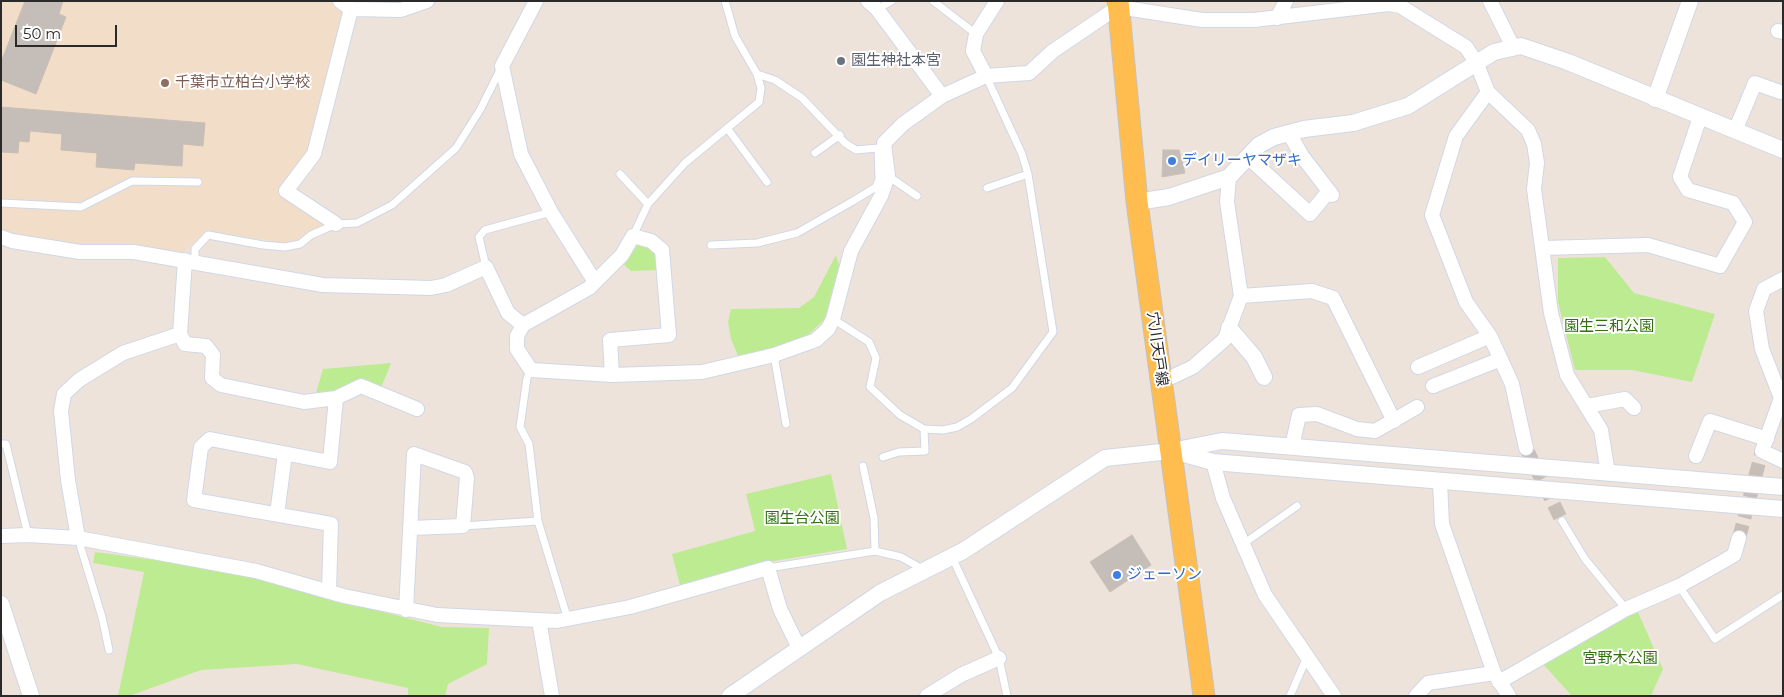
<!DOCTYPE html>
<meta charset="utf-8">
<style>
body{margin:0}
#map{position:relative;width:1784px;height:697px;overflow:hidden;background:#eee3db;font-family:Montserrat,sans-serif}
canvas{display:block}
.frame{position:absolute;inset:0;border:2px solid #2a2a2a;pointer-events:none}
.scale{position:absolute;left:15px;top:25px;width:102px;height:22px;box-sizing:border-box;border:2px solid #2a2a2a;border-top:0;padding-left:6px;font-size:15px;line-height:18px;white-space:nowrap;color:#2a2a2a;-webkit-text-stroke:4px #fff;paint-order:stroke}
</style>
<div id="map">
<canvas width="1784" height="697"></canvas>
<div class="frame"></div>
<div class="scale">50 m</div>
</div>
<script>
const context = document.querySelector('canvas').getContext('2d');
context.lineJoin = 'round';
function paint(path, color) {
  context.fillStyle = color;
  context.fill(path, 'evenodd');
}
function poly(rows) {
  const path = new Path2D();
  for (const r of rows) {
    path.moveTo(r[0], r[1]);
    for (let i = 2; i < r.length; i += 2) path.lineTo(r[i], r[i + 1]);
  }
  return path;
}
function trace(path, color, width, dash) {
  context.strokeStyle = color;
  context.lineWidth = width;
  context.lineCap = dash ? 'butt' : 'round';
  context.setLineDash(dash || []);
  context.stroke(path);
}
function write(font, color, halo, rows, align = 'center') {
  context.font = font + ' Montserrat,"Noto Sans JP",sans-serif';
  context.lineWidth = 4;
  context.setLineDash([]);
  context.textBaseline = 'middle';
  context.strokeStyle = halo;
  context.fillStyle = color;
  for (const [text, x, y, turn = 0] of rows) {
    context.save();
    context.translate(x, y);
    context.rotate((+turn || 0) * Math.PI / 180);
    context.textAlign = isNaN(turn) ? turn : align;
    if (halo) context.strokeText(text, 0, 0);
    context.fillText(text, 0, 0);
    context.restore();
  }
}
paint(poly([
 [1,1,333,1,347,11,310,154,282,193,328,223,296,241,283,243,206,231,183,253,142,246,70,246,11,236,1,232]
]), '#f2dec8');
paint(poly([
 [638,244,651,248,658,255,659,270,631,271,624,265],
 [836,255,839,265,825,319,805,338,739,358,731,339,728,322,731,309,799,308,814,297],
 [1605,257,1634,293,1715,314,1692,382,1632,370,1575,370,1558,302,1558,258],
 [391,363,381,388,316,393,323,369],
 [831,474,847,549,768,562,681,589,672,554,755,531,746,494],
 [95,552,199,566,276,581,317,595,442,627,489,628,487,664,448,684,445,696,408,696,408,688,297,664,201,670,129,696,118,696,144,572,93,563],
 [1638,612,1663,669,1651,696,1572,696,1542,663,1586,635]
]), '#bdeb91');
const building = poly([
 [25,1,63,1,59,14,66,17,36,94,1,80,1,62,25,1],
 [1,107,205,123,203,146,183,144,182,166,135,163,134,170,96,167,97,153,61,150,62,134,30,131,29,142,19,141,18,153,1,152,1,107],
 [1163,150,1179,150,1185,173,1162,177,1163,150],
 [1132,535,1151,565,1110,592,1090,562,1132,535]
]);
paint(building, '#c5bdb8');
trace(building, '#cabfb4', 1);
trace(poly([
 [1526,448,1562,521],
 [1739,538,1762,451]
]), '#c7beb8', 14, [14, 7]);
const service = poly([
 [933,1,976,34],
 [877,9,892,1],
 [757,74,775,80,802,98,845,143,856,150,878,148,882,145],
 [727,128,767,182],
 [815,153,840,135],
 [620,174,648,204],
 [888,176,917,196],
 [987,188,1028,174],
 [1,203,81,207,132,181,198,182],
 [633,236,648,204,685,163,759,102,761,88,757,74,735,36,725,1],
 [711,245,757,243,797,233,853,201,876,187,879,179,878,148],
 [195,262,195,249,208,235,263,245,285,247,300,244,311,235,336,224,357,223,392,205,456,148,480,110,501,68],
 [486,267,479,237,485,230,551,212],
 [833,319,869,342,876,358,870,387,900,415,924,429,943,430,957,427,971,419,1012,388,1053,332,1028,174,1022,154,986,76],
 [774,355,786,424],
 [531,370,527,378,520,427,529,444,538,521,568,620],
 [1,444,6,444,28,535],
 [883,457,899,452,925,451,924,429],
 [863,466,874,518,875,551],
 [1562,521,1585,559,1626,609],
 [463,526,538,521],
 [78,538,102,617,109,650],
 [1243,544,1297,506],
 [952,557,999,658,1007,696],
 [768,568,875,551,901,557,924,570],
 [1679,586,1715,639,1783,595],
 [1290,696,1307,657]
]);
const minor = poly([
 [536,1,502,66,521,154,551,212,595,282],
 [868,1,877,9,942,96],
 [1490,1,1513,47],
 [351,9,401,10,427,1],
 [1277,18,1286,1],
 [1778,31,1783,32],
 [986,76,973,51,976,34,997,1],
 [1488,92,1456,136,1432,215,1466,302,1490,336,1512,384,1526,448],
 [1735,131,1755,83,1780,92],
 [1289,133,1302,156,1332,195],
 [1248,157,1310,214,1329,191],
 [336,224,286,191,314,154,351,9,340,1],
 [1,237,12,241,80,252,134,252,323,285,431,288,446,285,486,267,508,313,523,325,589,288,622,255,633,236,651,241,662,250,669,335,610,340,612,375],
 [1543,248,1648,245,1720,266,1745,222,1733,203,1688,190,1680,177,1700,117],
 [1783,279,1764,289,1756,311,1762,349,1781,398,1762,451,1783,461],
 [1241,296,1312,291,1333,298,1394,421],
 [523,325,517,336,517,349,531,370,612,375,702,372,774,355,816,340,828,329,833,319,851,251,881,196,888,176,884,143,903,124,942,96,986,76,1029,73,1053,51,1118,7,1202,20,1254,20,1389,4,1400,6,1466,47,1476,62,1488,92,1528,130,1534,144,1537,163,1534,189,1551,313,1567,375,1601,430,1608,473],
 [180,334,185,344,206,346,213,355,212,378,221,385,304,402,336,398],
 [1418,367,1490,336],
 [1161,382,1193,367,1225,339,1241,296,1227,202,1229,177],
 [1433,386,1501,359],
 [1587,406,1625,399,1634,408],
 [1292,447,1299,415,1317,414,1357,429,1375,431,1417,407],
 [1696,456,1710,421,1767,439],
 [1213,462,1223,498,1265,595,1334,696],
 [1440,482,1442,524,1494,673,1509,696],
 [277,514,285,454],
 [1,536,28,535,78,538,256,571,344,596,437,615,557,621,630,607,768,568,780,609,799,648],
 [78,538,68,480,61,411,64,394,79,380,123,353,180,334,185,260],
 [329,591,331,524,194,500,201,447,210,439,330,462,336,398,361,386,417,409],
 [406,610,414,454,465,472,467,478,463,526,410,528],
 [539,620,552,696],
 [1499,682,1626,609,1679,586,1722,562,1734,555,1739,538],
 [927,696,961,675,999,658],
 [1416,696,1428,683,1494,673]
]);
const tertiary = poly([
 [1655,99,1690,1],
 [1137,202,1169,197,1229,177,1259,145,1274,137,1304,129,1353,123,1408,106,1494,52,1521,46,1568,62,1783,150],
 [1229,328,1254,357,1264,377],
 [1173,451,1213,462,1783,509],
 [1,604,31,696],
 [730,696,880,593,963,551,1105,458,1171,451,1222,441,1783,487]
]);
const primary = poly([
 [1118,1,1137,202,1204,696]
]);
trace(service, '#d0d7e5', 9);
trace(minor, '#d0d7e5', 16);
trace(tertiary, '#d0d7e5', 18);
trace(primary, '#c3c3c3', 23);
trace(service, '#fff', 7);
trace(minor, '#fff', 14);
trace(tertiary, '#fff', 16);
trace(primary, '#ffbc4f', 21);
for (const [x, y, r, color] of [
 [841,61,5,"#6b7280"],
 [165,83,5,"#8d6e63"],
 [1172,161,5,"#3f7fe0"],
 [1117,575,5,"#3f7fe0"]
]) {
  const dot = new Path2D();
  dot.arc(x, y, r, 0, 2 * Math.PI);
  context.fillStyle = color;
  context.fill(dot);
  trace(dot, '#fff', 2);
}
write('15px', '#5b616d', '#fff', [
 ["園生神社本宮",851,61]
], 'left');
write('15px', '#785e54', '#fff', [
 ["千葉市立柏台小学校",175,83]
], 'left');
write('15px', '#366cbe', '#fff', [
 ["デイリーヤマザキ",1182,161],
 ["ジェーソン",1127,575]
], 'left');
write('15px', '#337012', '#fff', [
 ["園生三和公園",1609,327],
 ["園生台公園",802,519],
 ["宮野木公園",1620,659]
]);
write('15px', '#2a2a2a', '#fff', [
 ["穴川天戸線",1157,349,82]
]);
</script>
